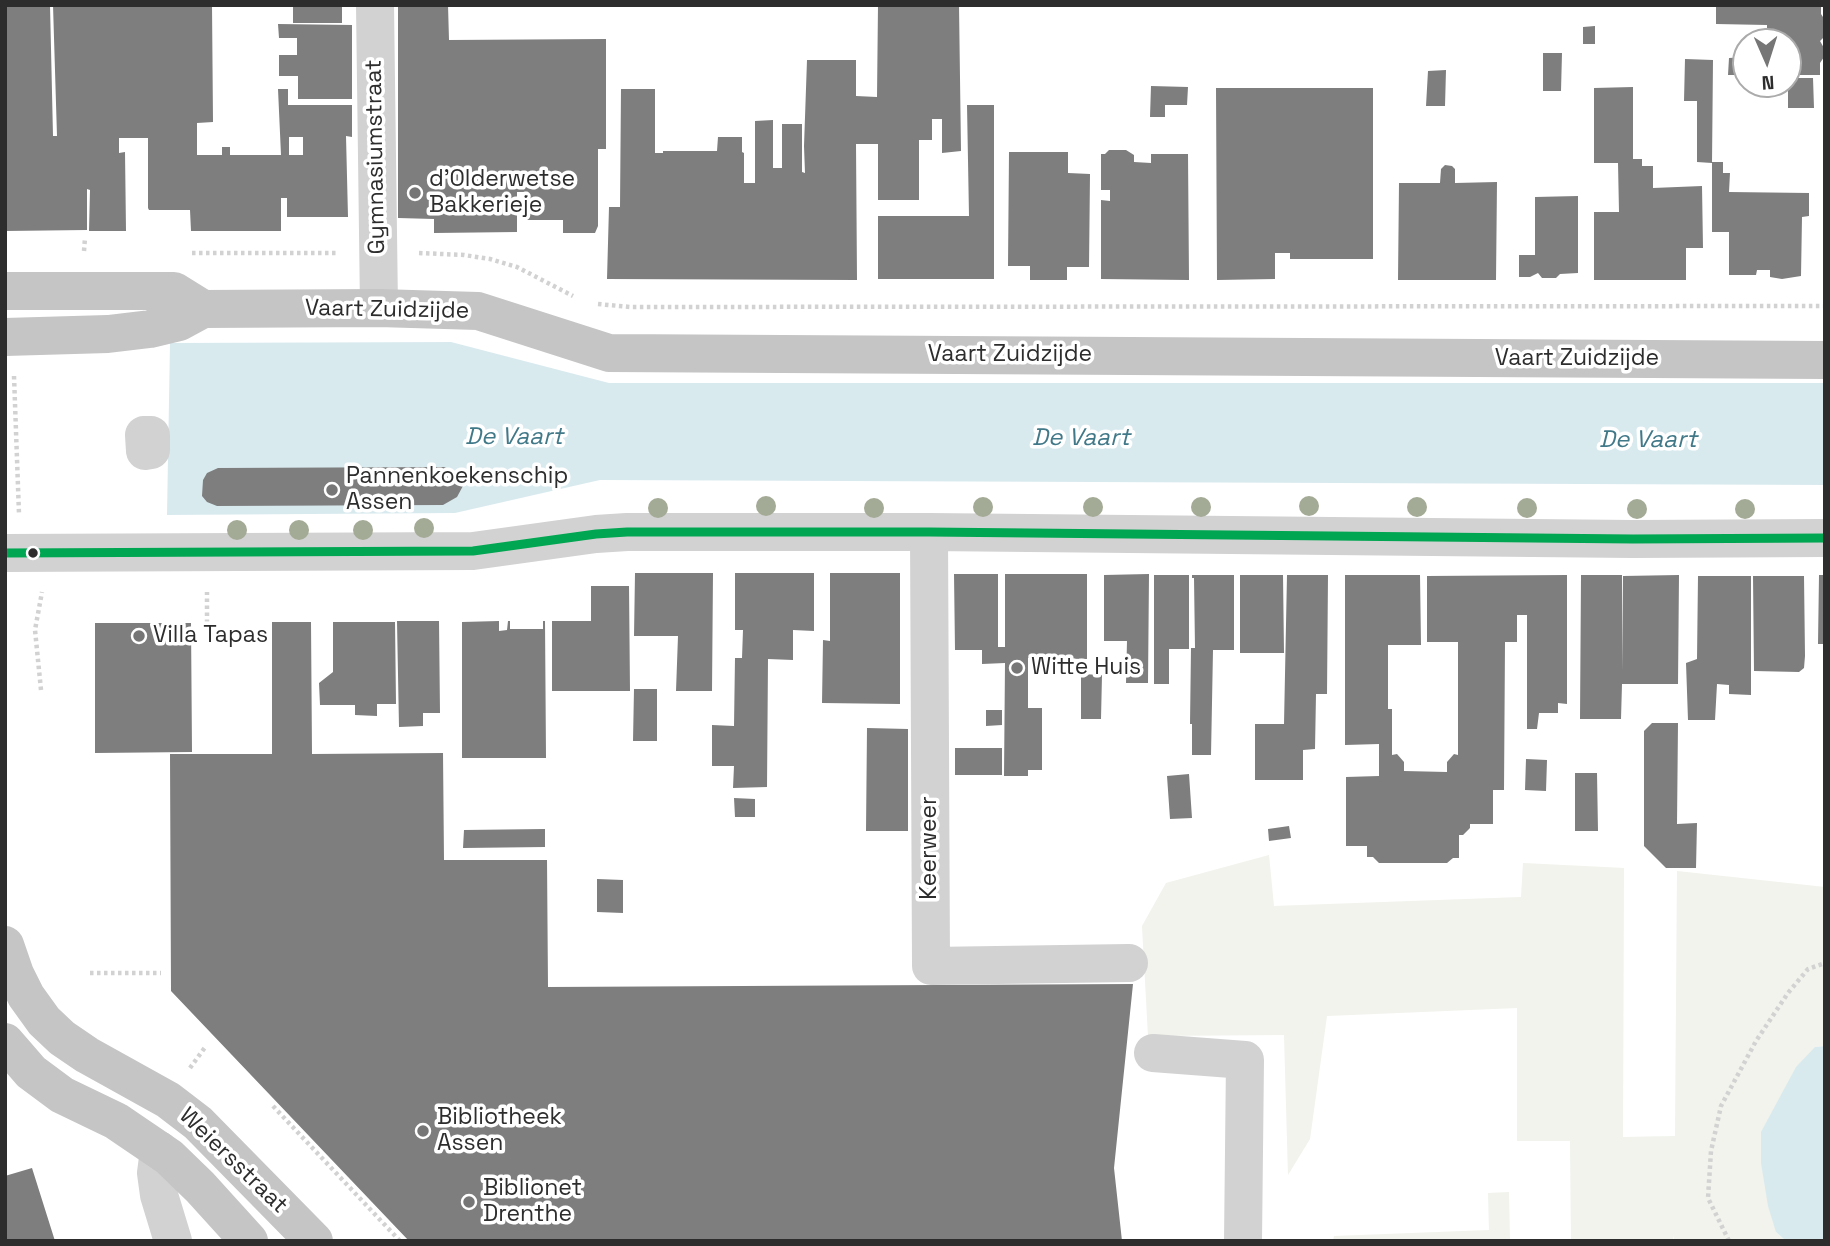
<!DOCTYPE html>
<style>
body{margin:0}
#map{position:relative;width:1830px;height:1246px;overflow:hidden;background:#fff;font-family:"Space Grotesk",sans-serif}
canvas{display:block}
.frame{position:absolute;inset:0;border:7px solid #2d2d2d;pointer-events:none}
.north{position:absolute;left:1732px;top:28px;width:70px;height:70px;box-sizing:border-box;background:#fff;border:2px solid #ababab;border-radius:50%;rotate:177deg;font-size:19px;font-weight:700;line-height:28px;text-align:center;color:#2d2d2d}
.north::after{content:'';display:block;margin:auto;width:24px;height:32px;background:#767676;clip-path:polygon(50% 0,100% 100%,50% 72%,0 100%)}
</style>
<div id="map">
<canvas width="1830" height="1246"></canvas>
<div class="frame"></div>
<div class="north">N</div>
</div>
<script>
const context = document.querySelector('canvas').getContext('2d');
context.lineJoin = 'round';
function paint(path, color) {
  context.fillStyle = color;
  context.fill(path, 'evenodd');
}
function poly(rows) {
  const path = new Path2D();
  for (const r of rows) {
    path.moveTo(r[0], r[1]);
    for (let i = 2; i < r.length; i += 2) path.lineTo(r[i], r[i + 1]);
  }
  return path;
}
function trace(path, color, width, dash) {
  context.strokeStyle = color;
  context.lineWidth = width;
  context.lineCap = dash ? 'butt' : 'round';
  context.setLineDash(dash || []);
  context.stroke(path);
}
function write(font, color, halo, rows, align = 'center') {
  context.font = font + ' "Space Grotesk",sans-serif';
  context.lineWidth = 7;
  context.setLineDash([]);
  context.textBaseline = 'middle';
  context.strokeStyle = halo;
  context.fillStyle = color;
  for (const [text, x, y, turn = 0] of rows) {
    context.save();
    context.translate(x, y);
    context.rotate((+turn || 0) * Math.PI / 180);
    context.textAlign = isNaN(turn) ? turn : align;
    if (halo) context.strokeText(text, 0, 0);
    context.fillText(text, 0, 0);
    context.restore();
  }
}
paint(poly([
 [1269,855,1274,906,1521,897,1523,863,1624,868,1623,1137,1675,1136,1677,871,1825,887,1825,1046,1815,1047,1776,1232,1786,1241,1674,1241,1674,1235,1673,1241,1571,1241,1570,1141,1517,1141,1517,1008,1327,1016,1310,1139,1288,1175,1284,1035,1148,1036,1142,926,1166,883],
 [1509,1192,1510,1241,1333,1241,1334,1236,1489,1230,1488,1193]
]), '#f1f3ec');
paint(poly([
 [451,342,609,383,1825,383,1825,485,600,480,455,513,167,515,170,343],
 [1825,1046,1825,1241,1786,1241,1776,1232,1768,1206,1761,1163,1761,1132,1796,1067,1815,1047]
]), '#d9eaef');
paint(poly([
 [5,5,50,5,53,136,57,136,53,5,212,5,213,122,197,123,197,155,222,155,222,147,230,147,230,155,281,155,278,89,288,89,288,105,352,105,352,137,346,136,348,217,287,217,287,198,281,198,281,231,191,231,190,210,149,210,148,208,148,138,119,138,119,153,125,152,126,231,89,231,90,190,87,189,87,230,5,231],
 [289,137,303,137,303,155,289,155],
 [293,5,342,5,342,23,293,23],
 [398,5,448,5,449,40,606,39,606,149,598,149,598,226,595,233,563,233,563,220,526,220,527,192,517,192,517,232,434,233,434,219,398,218],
 [878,5,959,5,961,151,942,153,942,119,932,119,932,140,919,140,919,200,878,200,878,144,856,144,857,280,607,279,609,207,620,207,621,89,655,89,655,153,663,153,663,151,717,151,718,137,742,137,742,152,744,153,744,183,755,183,755,121,773,120,773,168,782,168,782,124,802,124,802,172,805,173,804,146,807,60,856,60,856,96,877,97],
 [1716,5,1821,5,1821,14,1825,20,1825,36,1820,41,1824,48,1824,57,1820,63,1820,75,1788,75,1788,42,1767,42,1767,25,1716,24],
 [278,24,352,25,352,99,298,99,298,76,279,76,279,55,297,55,297,38,279,38],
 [1595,26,1595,44,1583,44,1583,27],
 [1543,53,1562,53,1561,91,1543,91],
 [1746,57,1746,75,1728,75,1729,58],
 [1685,59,1713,60,1712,163,1697,162,1697,101,1684,101],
 [1446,70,1445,106,1426,106,1428,71],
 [1788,78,1813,78,1814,108,1788,108],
 [1151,86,1188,87,1187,105,1165,105,1165,117,1150,117],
 [1633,87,1633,159,1642,159,1642,166,1653,166,1653,188,1702,186,1703,248,1686,248,1686,280,1594,280,1594,212,1619,212,1618,163,1594,163,1594,88],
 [1216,88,1373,88,1373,259,1290,259,1290,253,1275,253,1275,279,1217,280],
 [967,105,994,105,994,279,878,279,878,216,969,216],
 [1109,150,1126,150,1134,155,1134,162,1151,163,1151,154,1188,154,1189,280,1101,279,1101,200,1110,201,1110,190,1101,190,1101,154,1105,154],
 [1009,152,1068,152,1068,173,1090,174,1089,267,1067,267,1067,280,1030,280,1030,266,1008,266],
 [1712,162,1723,162,1723,173,1730,173,1729,192,1809,193,1809,216,1802,217,1801,276,1782,279,1770,277,1770,270,1757,270,1756,275,1729,275,1729,232,1712,232],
 [1445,165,1452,166,1455,169,1455,183,1497,182,1496,280,1398,280,1399,183,1440,183,1441,169],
 [1578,196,1578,273,1560,274,1556,278,1542,278,1538,273,1530,277,1519,277,1519,255,1535,255,1535,197],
 [444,467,459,473,464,484,457,497,443,505,217,506,207,502,202,496,203,480,207,473,218,468],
 [635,573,713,573,712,691,676,691,678,636,634,636],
 [735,573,814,573,814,631,793,630,793,660,768,659,767,787,733,788,734,766,712,766,712,725,734,726,735,658,742,658,743,630,735,630],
 [830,573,900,573,900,704,822,703,823,640,830,641],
 [954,574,998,574,998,647,1005,647,1005,574,1087,574,1087,659,1028,658,1028,708,1042,708,1042,770,1028,770,1028,776,1004,776,1005,663,982,664,982,650,955,650],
 [1149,574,1148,683,1126,683,1127,641,1104,641,1104,575],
 [1154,575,1189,575,1189,649,1169,649,1169,684,1154,684],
 [1192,575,1234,575,1234,650,1213,650,1211,755,1192,755,1192,724,1190,724,1191,648,1195,648,1194,578,1192,578],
 [1240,575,1283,575,1284,653,1240,653],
 [1287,575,1328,575,1327,694,1316,694,1315,749,1303,750,1303,780,1255,780,1255,724,1284,724],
 [1345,575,1420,575,1421,645,1388,645,1388,709,1392,709,1392,755,1397,754,1404,762,1404,771,1447,772,1447,762,1454,754,1458,755,1458,642,1427,642,1427,576,1567,575,1567,704,1558,703,1558,713,1539,713,1537,729,1527,729,1527,615,1517,615,1517,642,1505,642,1504,790,1493,790,1493,824,1470,824,1470,828,1463,835,1459,835,1459,858,1453,858,1447,863,1379,863,1373,857,1367,857,1367,846,1346,846,1346,777,1379,776,1379,744,1345,745],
 [1581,575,1622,575,1623,672,1623,576,1679,575,1678,684,1622,684,1621,719,1580,719],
 [1819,575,1825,575,1825,644,1818,644],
 [1698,576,1751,576,1751,695,1729,694,1729,685,1717,684,1715,720,1688,720,1686,663,1697,659],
 [1753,576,1804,576,1805,656,1804,668,1799,672,1754,671],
 [591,586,629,586,630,691,552,691,552,621,591,621],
 [397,621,439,621,440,713,423,713,423,726,399,727],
 [499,621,499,631,507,630,508,621,510,621,510,629,543,629,543,621,545,621,546,758,462,758,462,622],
 [272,622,311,622,312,754,443,753,444,860,547,860,548,987,1133,984,1114,1168,1122,1241,409,1241,171,991,170,754,272,754],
 [333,622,395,622,396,704,377,704,377,716,355,715,355,705,320,705,319,683,333,672],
 [95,623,191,623,192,752,95,753],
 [1081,674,1102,675,1101,719,1081,719],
 [634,689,657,689,657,741,633,741],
 [986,710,1002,710,1002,725,986,726],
 [1652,723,1678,723,1677,824,1697,823,1696,868,1666,868,1644,846,1644,731],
 [867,728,908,729,908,831,866,831],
 [955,748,1002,748,1002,775,955,775],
 [1526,759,1547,760,1546,791,1525,790],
 [1575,773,1597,773,1598,831,1575,831],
 [1189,774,1192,818,1170,819,1167,776],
 [734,798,755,799,755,817,735,817],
 [1289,826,1291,838,1269,841,1268,829],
 [545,829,545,847,463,848,464,830],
 [597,879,623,880,623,913,597,912],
 [32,1168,55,1241,5,1241,5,1176]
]), '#7e7e7e');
trace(poly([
 [84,251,85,238],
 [192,253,337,253],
 [419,253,464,255,490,259,517,267,573,296],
 [598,304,630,307,1825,306],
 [14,376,19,514],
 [207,623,207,592],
 [41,690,35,630,42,592],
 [90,973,161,973],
 [190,1068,206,1046],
 [273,1106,400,1241],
 [1729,1241,1708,1198,1711,1151,1721,1106,1756,1041,1788,993,1808,969,1825,963]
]), '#d2d2d2', 4.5, [3.5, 3.5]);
trace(poly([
 [375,5,379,308],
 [144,435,151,435,151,450,145,451,144,435],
 [929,532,931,966,1129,963],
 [5,553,473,551,596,534,627,532,929,532,1633,539,1825,538],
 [1153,1053,1245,1060,1243,1241],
 [159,1150,156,1173,159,1195,173,1241]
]), '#d2d2d2', 38);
trace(poly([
 [5,291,174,291,203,309],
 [5,337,108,334,150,329,179,322,203,309,379,308,478,311,609,353,1825,360],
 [5,945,15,974,26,996,44,1021,62,1038,87,1055,168,1100,198,1123,314,1241],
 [5,1042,31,1072,62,1095,116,1121,169,1157,200,1187,249,1241]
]), '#c5c5c5', 38);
trace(poly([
 [5,553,473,551,596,534,627,532,929,532,1633,539,1825,538]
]), '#00a651', 9);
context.fillStyle = '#a3aa95';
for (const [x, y] of [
 [766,506],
 [1309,506],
 [983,507],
 [1093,507],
 [1201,507],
 [1417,507],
 [658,508],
 [874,508],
 [1527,508],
 [1637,509],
 [1745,509],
 [424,528],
 [237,530],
 [299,530],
 [363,530]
]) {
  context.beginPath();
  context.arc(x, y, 10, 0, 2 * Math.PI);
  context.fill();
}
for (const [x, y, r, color] of [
 [415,193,7,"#767676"],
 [332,490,7,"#767676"],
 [33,553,6,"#2d2d2d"],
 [139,636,7,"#767676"],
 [1017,668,7,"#767676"],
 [423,1131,7,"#767676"],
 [469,1202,7,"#767676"]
]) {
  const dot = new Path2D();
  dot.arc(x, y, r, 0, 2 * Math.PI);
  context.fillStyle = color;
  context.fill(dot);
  trace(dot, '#fff', 2.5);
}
write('23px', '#2d2d2d', '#fff', [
 ["Gymnasiumstraat",376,157,-91],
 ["Vaart Zuidzijde",387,310,1],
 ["Vaart Zuidzijde",1010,355],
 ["Vaart Zuidzijde",1577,359],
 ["Keerweer",930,848,-90],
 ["Weiersstraat",233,1161,44]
]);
write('23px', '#2d2d2d', '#fff', [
 ["d'Olderwetse",429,180],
 ["Bakkerieje",429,206],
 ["Pannenkoekenschip",346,477],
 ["Assen",346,503],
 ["Villa Tapas",153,636],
 ["Witte Huis",1031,668],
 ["Bibliotheek",437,1118],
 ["Assen",437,1144],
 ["Biblionet",483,1189],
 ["Drenthe",483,1215]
], 'left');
write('italic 24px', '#427989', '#fff', [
 ["De Vaart",514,437],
 ["De Vaart",1081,438],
 ["De Vaart",1648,440]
]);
</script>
